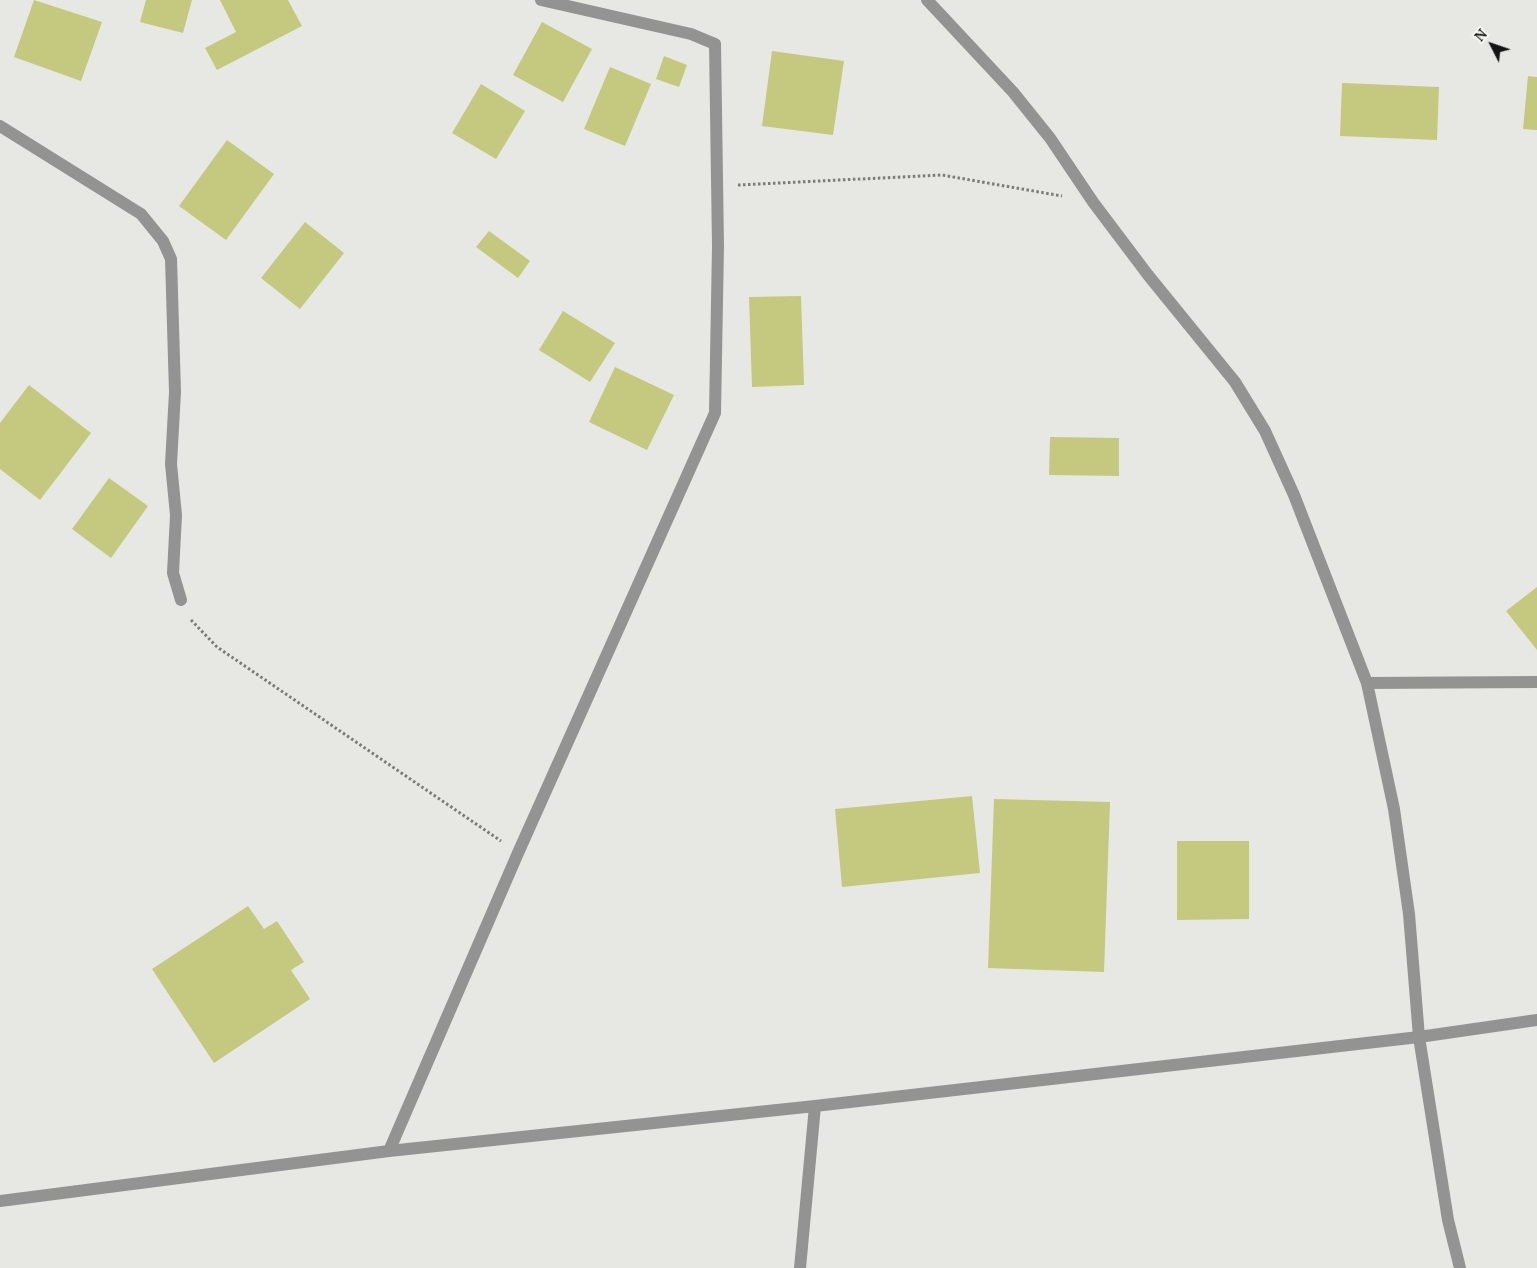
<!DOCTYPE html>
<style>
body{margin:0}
#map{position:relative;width:1537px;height:1268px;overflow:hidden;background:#e7e8e3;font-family:"PT Serif",serif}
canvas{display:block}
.north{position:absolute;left:1467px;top:20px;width:50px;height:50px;-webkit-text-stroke:4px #f5f5f1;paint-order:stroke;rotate:311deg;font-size:14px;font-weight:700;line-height:20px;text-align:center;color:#141412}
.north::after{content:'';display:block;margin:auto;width:18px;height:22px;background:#141412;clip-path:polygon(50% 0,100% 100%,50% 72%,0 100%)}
</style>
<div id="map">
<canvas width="1537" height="1268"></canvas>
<div class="north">N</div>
</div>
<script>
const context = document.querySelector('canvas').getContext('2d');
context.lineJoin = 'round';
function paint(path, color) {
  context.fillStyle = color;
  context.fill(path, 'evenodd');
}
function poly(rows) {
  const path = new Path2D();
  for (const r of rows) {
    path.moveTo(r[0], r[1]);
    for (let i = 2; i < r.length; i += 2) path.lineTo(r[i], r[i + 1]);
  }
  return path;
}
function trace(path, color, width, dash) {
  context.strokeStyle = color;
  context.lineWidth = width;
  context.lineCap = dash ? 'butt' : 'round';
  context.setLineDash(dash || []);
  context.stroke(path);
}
paint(poly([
 [34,0,102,22,81,81,14,57],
 [146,0,192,0,183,33,140,22],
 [220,0,288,0,302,26,217,70,205,48,236,32],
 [542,22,592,49,563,102,513,75],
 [772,51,844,61,833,135,762,126],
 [664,56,687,65,679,87,656,79],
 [610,67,651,84,625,146,584,129],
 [1528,76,1537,77,1537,130,1523,129],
 [1342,83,1439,87,1437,140,1340,136],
 [481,84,525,111,496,159,452,133],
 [227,140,274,174,226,240,179,206],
 [305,222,344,253,300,309,261,278],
 [489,231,530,261,518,278,476,247],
 [801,296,804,385,752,387,749,297],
 [563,311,615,343,590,382,539,350],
 [615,367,674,395,647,450,589,422],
 [29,385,91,433,40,500,0,469,0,423],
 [1050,437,1119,438,1119,476,1049,475],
 [109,478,148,506,111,558,72,529],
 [1537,587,1537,650,1506,611],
 [972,796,980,873,842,887,835,809],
 [994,799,1110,802,1104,972,988,968],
 [1177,841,1249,841,1249,919,1177,920],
 [248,906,264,929,277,921,304,962,291,970,310,999,214,1063,152,969]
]), '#c5c87f');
trace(poly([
 [738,185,942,175,1062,196],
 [191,620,217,647,501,841]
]), '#7b7b78', 3, [2.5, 2.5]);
trace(poly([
 [927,0,1013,92,1050,138,1093,202,1148,275,1235,382,1265,431,1294,495,1367,683,1394,809,1409,914,1419,1037,1448,1220,1460,1268],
 [0,126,141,214,163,241,171,259,175,392,171,464,176,515,173,573,181,600],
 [1367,683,1537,682],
 [389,1151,518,853,715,413,718,246,715,44,691,34,541,0],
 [0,1201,389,1151,815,1106,1419,1037,1537,1020],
 [800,1268,815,1106]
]), '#939392', 12);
</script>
